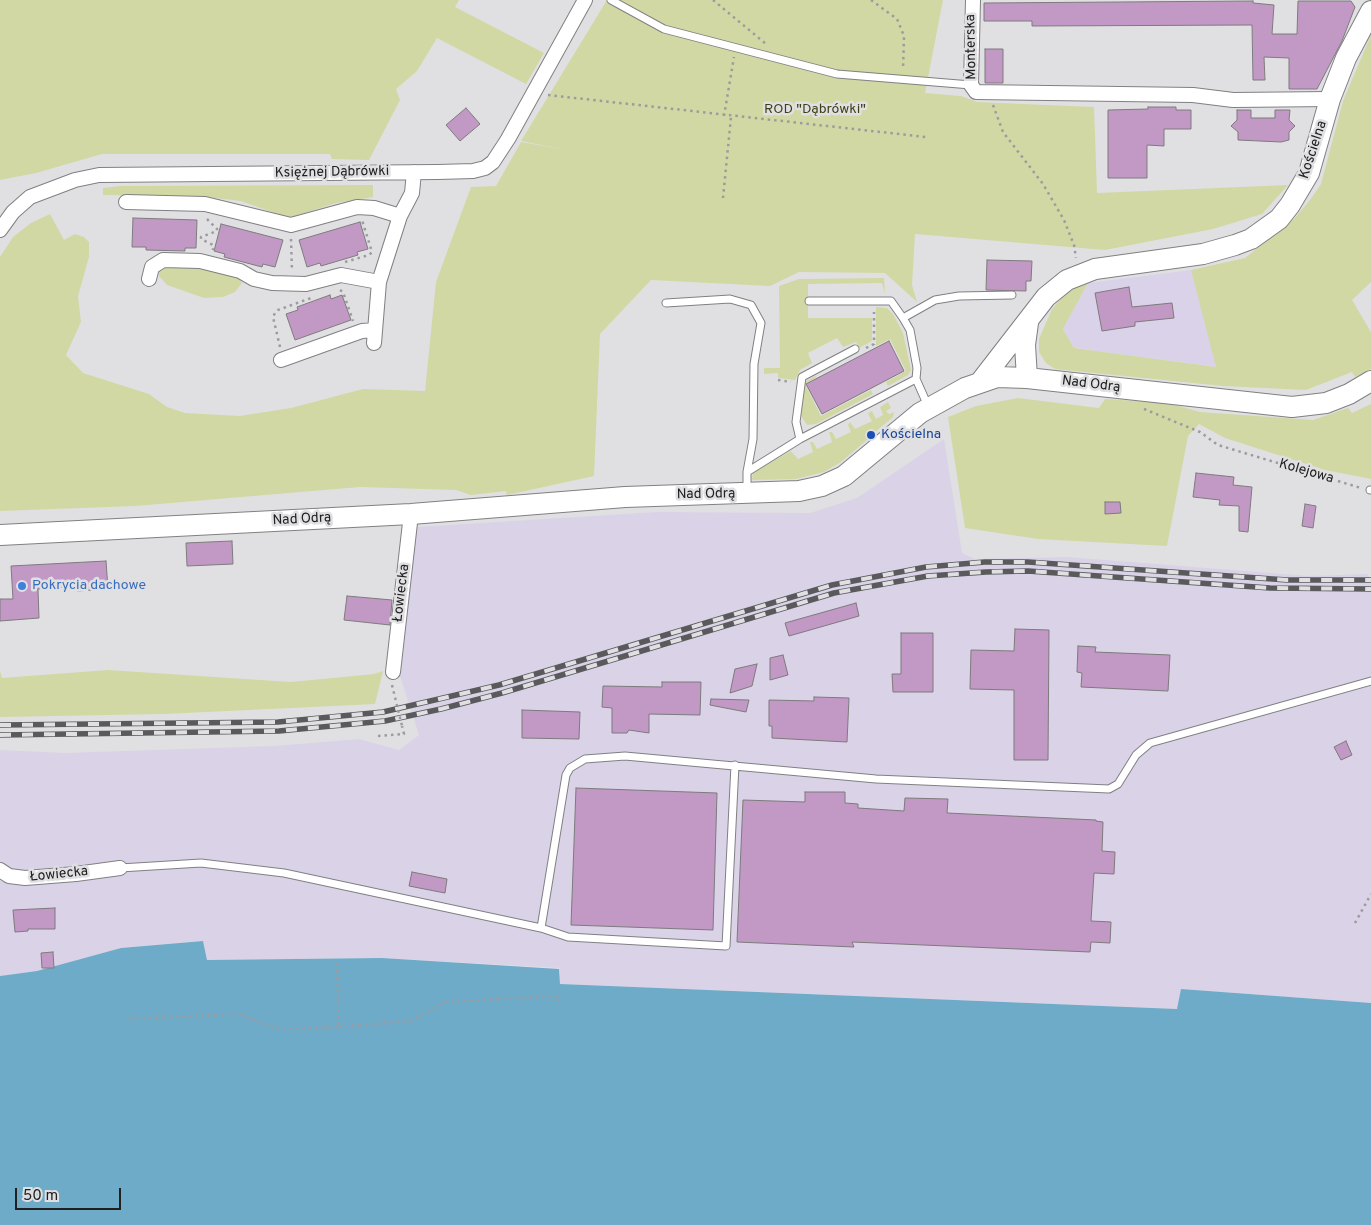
<!DOCTYPE html>
<meta charset="utf-8">
<style>
body{margin:0}
#map{position:relative;width:1371px;height:1225px;overflow:hidden;background:#e0e0e3;font-family:Overpass,sans-serif}
canvas{display:block}
.scale{position:absolute;left:15px;top:1188px;width:106px;height:22px;box-sizing:border-box;border:2px solid #202021;border-top:0;padding-left:6px;font-size:15px;line-height:18px;white-space:nowrap;color:#202021;-webkit-text-stroke:4px #e0e0e3;paint-order:stroke}
</style>
<div id="map">
<canvas width="1371" height="1225"></canvas>
<div class="scale">50 m</div>
</div>
<script>
const context = document.querySelector('canvas').getContext('2d');
context.lineJoin = 'round';
function paint(path, color) {
  context.fillStyle = color;
  context.fill(path, 'evenodd');
}
function poly(rows) {
  const path = new Path2D();
  for (const r of rows) {
    path.moveTo(r[0], r[1]);
    for (let i = 2; i < r.length; i += 2) path.lineTo(r[i], r[i + 1]);
  }
  return path;
}
function trace(path, color, width, dash) {
  context.strokeStyle = color;
  context.lineWidth = width;
  context.lineCap = dash ? 'butt' : 'round';
  context.setLineDash(dash || []);
  context.stroke(path);
}
function write(font, color, halo, rows, align = 'center') {
  context.font = font + ' Overpass,sans-serif';
  context.lineWidth = 5;
  context.setLineDash([]);
  context.textBaseline = 'middle';
  context.strokeStyle = halo;
  context.fillStyle = color;
  for (const [text, x, y, turn = 0] of rows) {
    context.save();
    context.translate(x, y);
    context.rotate((+turn || 0) * Math.PI / 180);
    context.textAlign = isNaN(turn) ? turn : align;
    if (halo) context.strokeText(text, 0, 0);
    context.fillText(text, 0, 0);
    context.restore();
  }
}
paint(poly([
 [1191,270,1217,367,1074,348,1063,329,1088,283]
]), '#dad2e8');
paint(poly([
 [944,439,962,553,975,559,1067,557,1309,576,1368,574,1371,582,1371,1003,1182,989,1178,1009,560,984,559,968,382,958,207,960,203,941,121,948,37,971,0,976,0,750,64,753,274,746,359,739,399,750,419,735,400,676,417,527,657,512,810,513,857,498]
]), '#dad2e7');
paint(poly([
 [0,0,459,0,455,7,544,53,526,84,437,38,417,71,396,89,400,100,369,160,332,159,330,154,102,154,36,173,0,180],
 [607,0,943,0,925,93,961,96,977,102,1094,107,1097,193,1288,185,1262,214,1213,229,1105,250,915,234,912,285,917,302,885,273,799,272,770,286,651,280,600,334,594,476,507,495,506,491,471,495,456,490,360,487,135,506,0,511,0,257,13,237,31,223,50,214,64,240,75,234,84,237,89,242,89,257,78,296,81,322,66,355,83,373,149,394,167,407,185,413,240,416,291,408,363,389,425,391,436,282,471,187,496,186,521,142,562,149,521,141],
 [1371,35,1371,282,1352,300,1371,332,1371,369,1355,377,1352,372,1306,390,1223,386,1055,369,1046,363,1039,352,1039,339,1052,309,1065,294,1077,285,1088,283,1063,329,1074,348,1216,367,1191,270,1245,258,1294,219,1310,200,1321,184,1343,101],
 [373,185,373,197,336,203,289,218,241,201,198,196,103,195,103,188,120,186],
 [164,267,199,268,238,278,242,283,235,292,223,297,204,298,167,285,159,276,159,269],
 [884,278,885,294,882,283,808,284,808,318,872,318,872,341,859,348,856,342,843,347,837,338,808,353,812,363,800,370,795,380,778,378,778,373,764,374,764,368,780,368,779,286,799,279],
 [876,307,887,308,893,314,903,333,911,370,908,375,888,386,886,382,906,371,890,339,876,346],
 [815,376,817,377,805,384,821,416,871,390,873,394,816,424,807,425,800,414,805,382],
 [1018,398,1099,408,1105,399,1168,403,1200,412,1313,420,1348,408,1352,413,1371,404,1371,479,1325,470,1225,438,1199,424,1188,436,1167,546,1038,539,965,528,948,417,976,406],
 [888,402,891,408,886,411,889,414,894,412,893,417,874,433,872,432,867,436,868,439,841,462,824,472,796,479,752,480,753,473,757,470,791,451,798,459,813,452,810,442,813,442,817,449,832,442,829,432,832,432,836,439,851,432,848,425,850,422,855,429,872,421,868,414,870,412,872,411,876,419,883,415,880,407],
 [108,670,291,682,374,674,383,671,375,704,164,714,0,717,0,671,2,678]
]), '#d2d8a3');
paint(poly([
 [203,941,207,960,382,958,559,969,560,984,1177,1009,1181,989,1371,1003,1371,1225,0,1225,0,976,37,971,121,948]
]), '#6eabc9');
const building = poly([
 [1253,1,1253,3,1274,5,1272,34,1297,34,1298,1,1351,1,1355,7,1342,41,1317,89,1289,89,1289,58,1264,57,1265,80,1253,80,1252,25,1032,26,1032,21,984,21,984,3,1253,1],
 [985,49,1003,49,1003,83,985,83,985,49],
 [1148,107,1176,107,1176,110,1191,110,1191,129,1164,129,1164,146,1147,145,1147,178,1108,178,1108,110,1148,109,1148,107],
 [466,108,480,124,460,141,446,125,466,108],
 [1237,110,1251,110,1251,118,1275,118,1275,110,1290,110,1289,120,1295,126,1289,132,1289,140,1281,142,1238,140,1238,132,1231,126,1237,120,1237,110],
 [133,218,197,220,196,248,185,248,185,251,146,250,146,247,132,247,133,218],
 [360,222,368,249,357,252,358,255,321,266,320,263,307,267,299,240,360,222],
 [221,224,283,240,275,267,263,264,262,267,224,257,225,254,214,251,221,224],
 [987,260,1032,261,1031,281,1026,281,1026,291,986,290,987,260],
 [1129,287,1132,307,1172,303,1174,318,1135,322,1135,326,1102,331,1095,293,1129,287],
 [330,295,331,299,342,295,351,320,295,340,286,314,298,310,297,307,330,295],
 [889,341,904,371,822,414,806,384,889,341],
 [1196,473,1234,477,1233,485,1252,487,1248,532,1239,531,1239,506,1219,505,1220,500,1193,497,1196,473],
 [1105,502,1120,502,1121,513,1105,514,1105,502],
 [1305,504,1316,506,1313,528,1302,526,1305,504],
 [232,541,233,564,187,566,186,543,232,541],
 [106,561,108,589,77,591,77,586,38,589,39,618,0,621,0,599,13,599,11,566,106,561],
 [347,596,392,600,390,625,344,620,347,596],
 [856,603,859,616,789,636,785,623,856,603],
 [1015,629,1049,630,1048,760,1014,760,1014,690,970,689,971,650,1014,651,1015,629],
 [901,633,933,633,933,692,893,692,892,674,901,674,901,633],
 [1078,646,1096,647,1095,652,1170,655,1168,691,1081,687,1082,673,1077,672,1078,646],
 [783,655,788,675,770,680,770,658,783,655],
 [757,664,752,686,730,693,735,669,757,664],
 [662,682,701,682,700,715,649,714,649,733,629,730,627,733,612,733,612,708,602,707,603,686,662,687,662,682],
 [814,697,849,698,847,742,772,738,772,726,769,726,769,700,814,701,814,697],
 [711,699,749,700,746,712,710,705,711,699],
 [522,710,580,712,579,739,522,738,522,710],
 [1346,741,1352,755,1341,760,1334,747,1346,741],
 [576,788,717,793,713,930,571,925,576,788],
 [805,792,845,792,845,803,858,804,858,808,904,811,905,798,948,799,947,813,1096,820,1096,821,1103,822,1102,851,1115,852,1114,874,1094,873,1091,921,1111,922,1110,943,1091,942,1090,952,852,942,854,947,737,942,743,800,805,802,805,792],
 [412,872,447,879,445,893,409,886,412,872],
 [55,908,55,929,28,929,28,931,15,932,13,910,55,908],
 [53,952,54,968,42,968,41,953,53,952]
]);
paint(building, '#c299c5');
trace(building, '#7d7b7d', 1);
const lane = poly([
 [611,0,664,29,837,74,971,85],
 [809,301,891,301,903,318],
 [666,303,730,299,751,305,761,323,754,364,753,439,747,472],
 [916,379,928,406],
 [800,439,916,379,917,368,910,330,903,318,935,300,959,296,1012,295],
 [1370,490,1371,490],
 [747,491,747,472,800,439,796,422,802,377,855,349],
 [120,868,201,863,284,873,541,928,566,775,570,768,585,759,625,756,876,779,1109,789,1118,784,1136,755,1150,743,1371,681],
 [541,928,568,937,726,946,735,765]
]);
const street = poly([
 [973,0,971,85,976,92,1193,95,1233,100,1330,99],
 [126,202,205,204,291,225,357,207,374,208,400,216],
 [0,230,13,212,30,197,75,180,99,175,438,172,473,171,485,168,493,162,508,139,585,0],
 [149,279,152,267,163,260,200,261,240,271,254,279,272,283,306,284,341,275,379,282],
 [374,343,379,282,400,216,412,193,414,172],
 [281,360,362,331,375,330],
 [393,672,411,514],
 [0,870,9,876,25,878,76,874,120,868]
]);
const secondary = poly([
 [1027,378,1025,345,1028,323],
 [981,381,1046,297,1067,280,1095,269,1203,254,1235,245,1251,239,1279,219,1290,205,1309,173,1330,99,1346,58,1371,11],
 [0,535,411,514,625,497,799,491,822,486,844,476,920,413,965,388,997,377,1027,378,1292,407,1326,403,1349,394,1371,381]
]);
trace(lane, '#808083', 9);
trace(street, '#808083', 16);
trace(secondary, '#808083', 22);
trace(poly([
 [713,0,766,44],
 [871,0,897,19,904,36,903,69],
 [548,95,926,137],
 [993,105,1003,132,1043,184,1064,220,1074,245,1076,258],
 [724,116,734,57],
 [723,198,731,117],
 [207,219,217,229,217,231,201,237,201,239,213,245,213,250],
 [291,239,292,271],
 [345,262,369,255,372,252,362,220],
 [340,290,343,292,353,321],
 [280,347,273,317,275,313,278,310,311,298],
 [866,348,874,344,874,312],
 [778,380,791,382],
 [1144,409,1200,432,1218,445,1361,488],
 [378,736,404,734,402,726],
 [1355,923,1371,894],
 [130,1019,239,1014,278,1029,339,1027,337,959],
 [339,1027,410,1021,445,1002,558,996,558,1004]
]), '#9c9c9e', 2.5, [2.5, 4]);
trace(lane, '#fff', 7);
trace(street, '#fff', 14);
trace(secondary, '#fff', 20);
const rail = poly([
 [0,725,278,722,383,712,499,685,832,585,926,567,985,562,1028,562,1287,580,1371,580],
 [0,735,279,731,385,721,441,709,502,693,834,593,928,576,986,572,1028,571,1270,588,1371,589]
]);
trace(rail, '#5a5a5c', 5.5);
trace(rail, '#e0e0e3', 4, [11]);
trace(poly([
 [392,685,402,726]
]), '#9c9c9e', 2.5, [2.5, 4]);
for (const [x, y, r, color] of [
 [871,435,5,"#1a4fb4"],
 [22,586,5,"#3f7fe0"]
]) {
  const dot = new Path2D();
  dot.arc(x, y, r, 0, 2 * Math.PI);
  context.fillStyle = color;
  context.fill(dot);
  trace(dot, '#e0e0e3', 2);
}
write('14px', '#202021', '#e0e0e3', [
 ["Monterska",972,47,-91],
 ["Kościelna",1314,150,-72],
 ["Księżnej Dąbrówki",332,173,-1],
 ["Nad Odrą",1091,385,7],
 ["Kolejowa",1306,472,16],
 ["Nad Odrą",706,495,-1],
 ["Nad Odrą",302,520,-3],
 ["Łowiecka",402,593,-83],
 ["Łowiecka",59,875,-6]
]);
write('14px', '#3d4014', '#e0e0e3', [
 ["ROD \"Dąbrówki\"",815,110]
]);
write('14px', '#164399', '#e0e0e3', [
 ["Kościelna",881,435]
], 'left');
write('14px', '#366cbe', '#e0e0e3', [
 ["Pokrycia dachowe",32,586]
], 'left');
</script>
